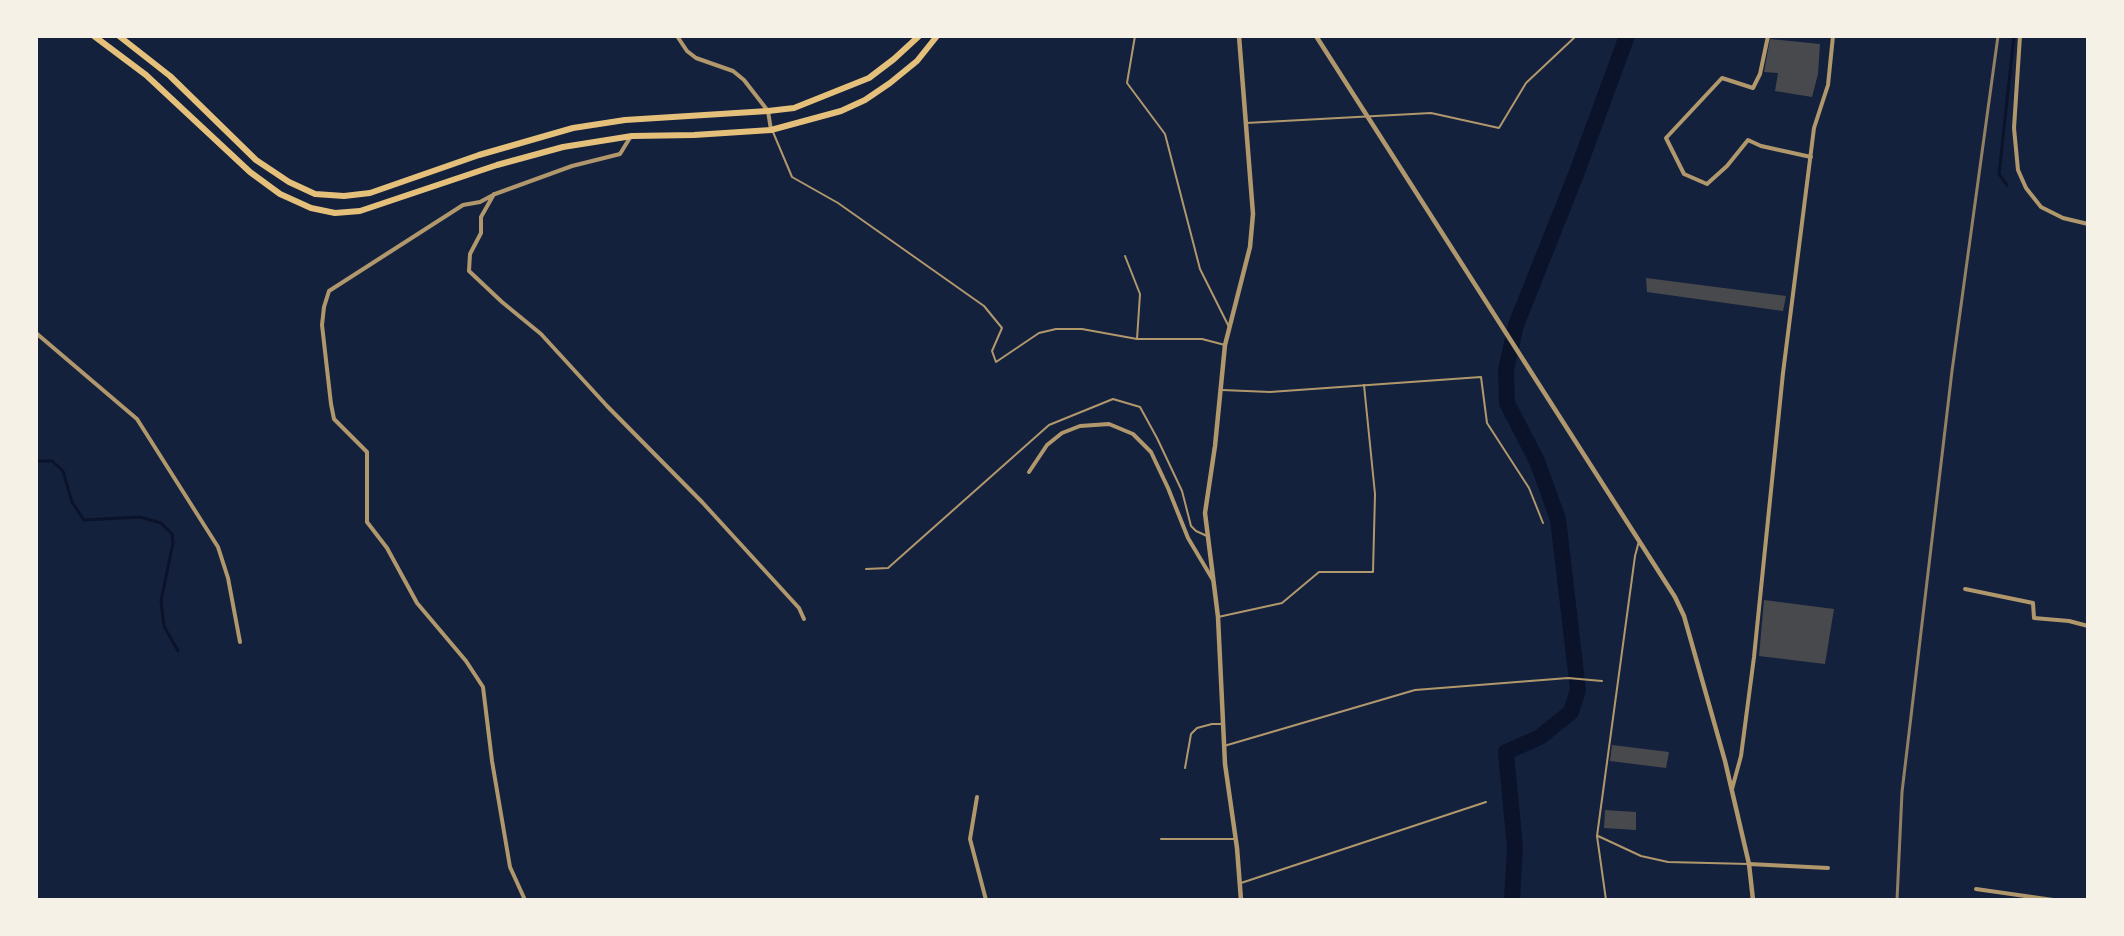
<!DOCTYPE html>
<style>
body{margin:0}
#map{position:relative;width:2124px;height:936px;overflow:hidden;background:#14213d;font-family:"Exo 2",sans-serif}
canvas{display:block}
.frame{position:absolute;inset:0;border:38px solid #f6f1e7;pointer-events:none}
</style>
<div id="map">
<canvas width="2124" height="936"></canvas>
<div class="frame"></div>
</div>
<script>
const context = document.querySelector('canvas').getContext('2d');
context.lineJoin = 'round';
function poly(rows) {
  const path = new Path2D();
  for (const r of rows) {
    path.moveTo(r[0], r[1]);
    for (let i = 2; i < r.length; i += 2) path.lineTo(r[i], r[i + 1]);
  }
  return path;
}
function trace(path, color, width, dash) {
  context.strokeStyle = color;
  context.lineWidth = width;
  context.lineCap = dash ? 'butt' : 'round';
  context.setLineDash(dash || []);
  context.stroke(path);
}
function paint(path, color) {
  context.fillStyle = color;
  context.fill(path, 'evenodd');
}
trace(poly([
 [2007,185,1999,174,2014,36],
 [36,461,52,461,63,471,72,502,84,520,140,517,161,523,172,534,173,543,161,601,164,626,178,651]
]), '#0b132b', 3);
trace(poly([
 [1512,900,1515,848,1506,752,1540,737,1571,712,1578,690,1558,519,1537,461,1507,403,1506,370,1516,325,1577,172,1627,36]
]), '#0b132b', 16);
paint(poly([
 [1770,39,1820,44,1818,74,1812,97,1775,91,1778,73,1764,72],
 [1646,278,1786,296,1783,311,1647,292],
 [1764,600,1834,609,1825,664,1759,656],
 [1612,745,1669,752,1666,768,1610,761],
 [1605,810,1636,812,1636,830,1604,828]
]), '#48494c');
trace(poly([
 [1135,36,1127,83,1165,134,1200,269,1229,327],
 [1246,123,1431,113,1499,128,1526,83,1576,36],
 [773,132,792,177,838,203,984,306,1002,328,992,351,996,362,1039,333,1056,329,1082,329,1137,339,1202,339,1225,345],
 [1125,256,1140,294,1137,339],
 [1222,390,1270,392,1481,377,1487,423,1529,488,1543,523],
 [866,569,888,568,1049,425,1113,399,1140,407,1157,438,1182,491,1191,526,1196,531,1207,536],
 [1218,617,1282,603,1319,572,1373,572,1375,494,1364,385],
 [1224,746,1415,690,1568,678,1602,681],
 [1185,768,1191,734,1197,728,1212,724,1222,724],
 [1598,836,1641,856,1668,862,1749,864],
 [1161,839,1236,839],
 [1241,883,1486,802],
 [1606,900,1597,836,1635,556,1639,541]
]), '#b1986c', 2);
trace(poly([
 [677,36,687,51,696,58,733,71,744,80,768,111,771,130],
 [1768,36,1760,74,1753,88,1722,78,1666,138,1684,174,1707,184,1727,166,1748,140,1761,146,1811,157],
 [2020,36,2014,128,2018,170,2026,188,2041,207,2063,218,2088,224],
 [494,194,481,217,481,233,470,254,469,271,502,302,541,334,607,406,702,502,799,608,804,619],
 [36,333,137,419,218,547,228,578,240,642],
 [1029,472,1047,445,1062,433,1080,426,1109,424,1133,434,1151,452,1168,488,1188,538,1213,580],
 [1965,589,2033,603,2034,618,2069,621,2088,626],
 [1732,789,1741,756,1754,657,1783,373,1814,128,1828,85,1833,36],
 [977,797,970,839,986,900],
 [1749,864,1828,868],
 [1976,889,2053,900],
 [525,900,510,867,492,761,483,687,466,661,417,603,387,548,367,522,367,452,334,419,331,404,322,325,324,307,329,291,463,205,480,202,495,194,572,166,620,154,631,136]
]), '#b1986c', 4);
trace(poly([
 [1239,36,1253,214,1250,247,1225,345,1215,446,1205,513,1218,617,1225,764,1237,848,1241,900],
 [1316,36,1675,597,1684,616,1725,761,1749,864,1753,900]
]), '#b1986c', 4.5);
trace(poly([
 [94,36,146,75,250,172,280,194,311,208,335,213,360,211,497,165,563,147,632,136,694,135,771,130,841,111,865,100,890,83,917,61,937,36],
 [119,36,170,76,256,160,289,182,315,194,344,196,370,193,479,155,573,128,625,120,768,111,794,108,869,78,894,59,919,36]
]), '#e5c07b', 6);
trace(poly([
 [1897,900,1902,792,1952,371,1998,36]
]), '#918062', 3);
</script>
